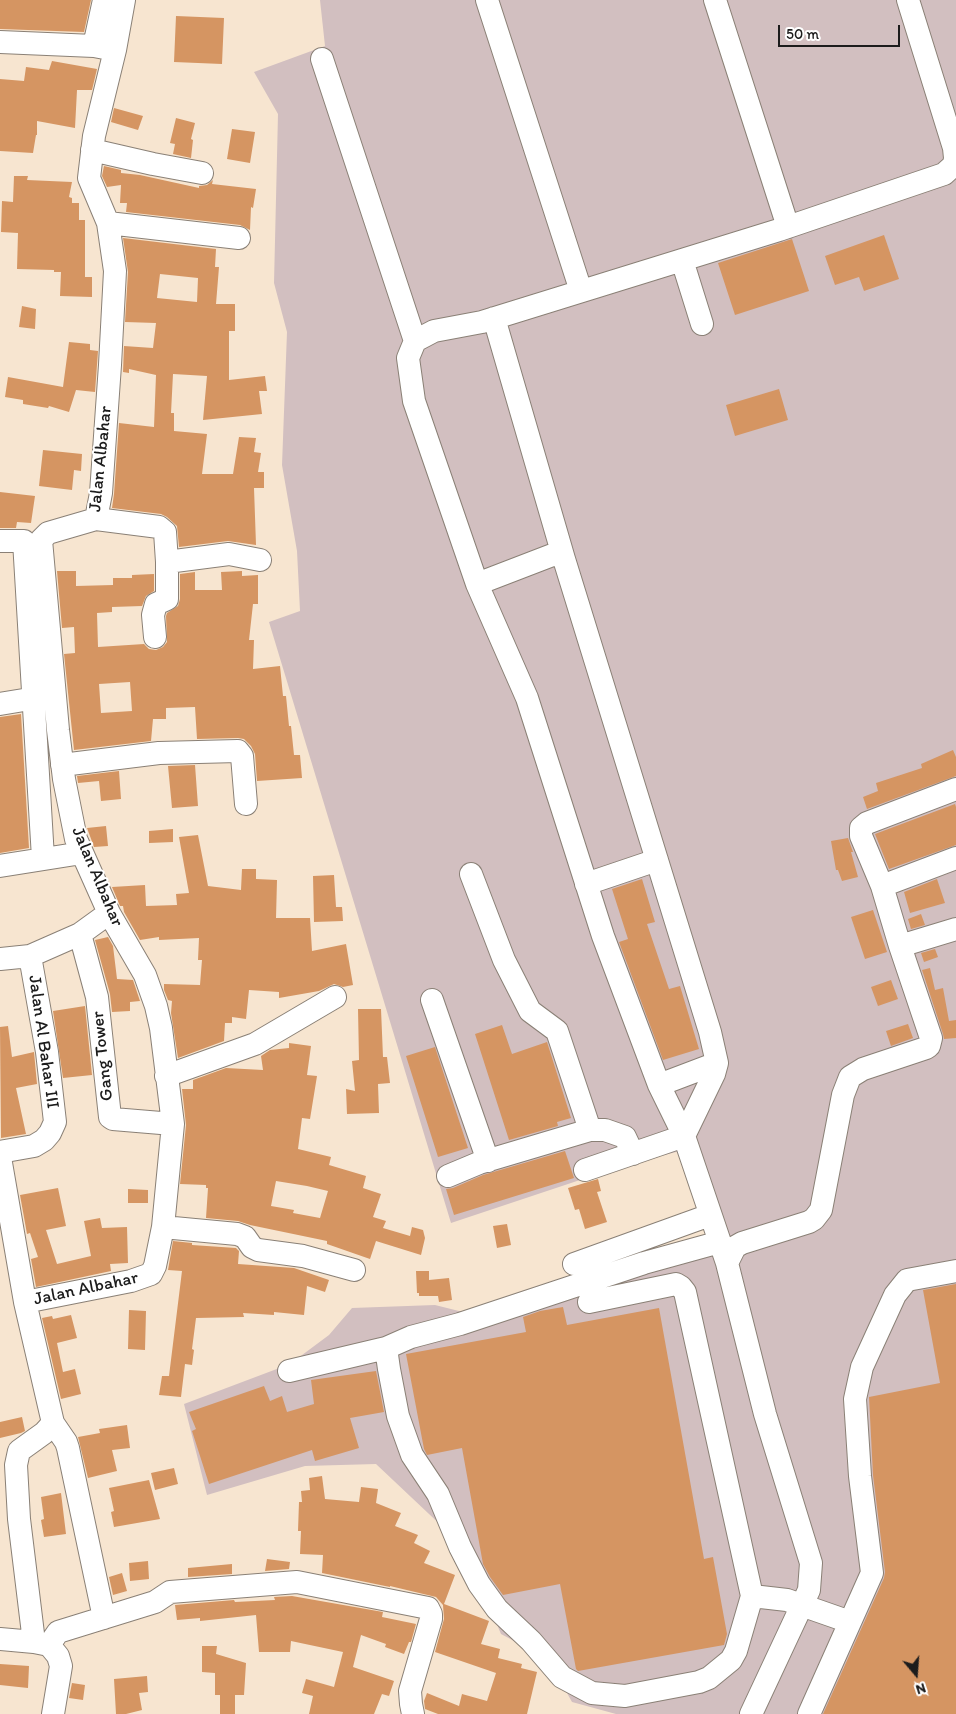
<!DOCTYPE html>
<style>
body{margin:0}
#map{position:relative;width:956px;height:1714px;overflow:hidden;background:#f7e5d0;font-family:Itim,sans-serif}
canvas{display:block}
.north{position:absolute;left:891px;top:1649px;width:50px;height:50px;-webkit-text-stroke:4px #fff;paint-order:stroke;rotate:162deg;font-size:14px;font-weight:700;line-height:20px;text-align:center;color:#1c1c1c}
.north::after{content:'';display:block;margin:auto;width:18px;height:22px;background:#1c1c1c;clip-path:polygon(50% 0,100% 100%,50% 72%,0 100%)}
.scale{position:absolute;left:778px;top:25px;width:122px;height:22px;box-sizing:border-box;border:2px solid #1c1c1c;border-top:0;padding-left:6px;font-size:15px;line-height:18px;white-space:nowrap;color:#1c1c1c;-webkit-text-stroke:4px #fff;paint-order:stroke}
</style>
<div id="map">
<canvas width="956" height="1714"></canvas>
<div class="north">N</div>
<div class="scale">50 m</div>
</div>
<script>
const context = document.querySelector('canvas').getContext('2d');
context.lineJoin = 'round';
function paint(path, color) {
  context.fillStyle = color;
  context.fill(path, 'evenodd');
}
function poly(rows) {
  const path = new Path2D();
  for (const r of rows) {
    path.moveTo(r[0], r[1]);
    for (let i = 2; i < r.length; i += 2) path.lineTo(r[i], r[i + 1]);
  }
  return path;
}
function trace(path, color, width, dash) {
  context.strokeStyle = color;
  context.lineWidth = width;
  context.lineCap = dash ? 'butt' : 'round';
  context.setLineDash(dash || []);
  context.stroke(path);
}
function write(font, color, halo, rows, align = 'center') {
  context.font = font + ' Itim,sans-serif';
  context.lineWidth = 4;
  context.setLineDash([]);
  context.textBaseline = 'middle';
  context.strokeStyle = halo;
  context.fillStyle = color;
  for (const [text, x, y, turn = 0] of rows) {
    context.save();
    context.translate(x, y);
    context.rotate((+turn || 0) * Math.PI / 180);
    context.textAlign = isNaN(turn) ? turn : align;
    if (halo) context.strokeText(text, 0, 0);
    context.fillText(text, 0, 0);
    context.restore();
  }
}
paint(poly([
 [320,0,956,0,956,1714,616,1714,572,1702,548,1659,501,1634,464,1547,376,1464,305,1466,207,1495,184,1404,290,1364,329,1335,352,1308,435,1305,475,1315,711,1253,684,1150,625,1165,451,1223,269,622,300,611,297,551,282,465,287,332,274,283,278,114,254,72,325,46]
]), '#d2bfc0');
paint(poly([
 [0,0,91,0,84,32,0,29],
 [176,16,224,18,222,64,174,62],
 [52,61,97,69,92,90,77,90,75,128,37,121,37,135,36,135,33,153,0,151,0,79,24,81,26,67,49,70],
 [114,108,143,116,138,130,111,122],
 [176,118,195,123,191,139,193,140,191,158,173,154,175,144,170,143],
 [232,129,255,132,250,163,227,159],
 [104,166,121,170,121,173,140,175,199,188,199,186,207,185,213,180,212,184,256,189,253,208,251,207,250,230,240,225,126,212,127,203,120,203,121,185,107,187,102,176],
 [14,176,28,176,27,180,72,182,69,197,72,198,72,203,79,203,79,220,85,220,85,277,92,277,92,297,60,296,61,272,54,272,54,270,17,269,18,233,1,232,2,201,13,202],
 [884,235,899,279,864,291,859,277,835,285,825,256],
 [123,238,216,249,215,267,219,267,216,304,235,304,235,331,229,331,229,380,265,376,267,391,259,391,262,414,203,420,207,376,173,374,171,413,174,413,174,431,207,434,202,474,233,474,239,437,256,438,254,452,261,453,258,472,264,472,264,488,254,488,256,545,228,541,179,547,177,526,167,517,161,514,112,508,114,494,119,423,154,427,156,375,129,369,129,373,123,372,124,346,153,348,156,323,125,322,128,272],
 [160,274,198,278,197,302,157,298],
 [792,239,809,291,735,315,718,263],
 [22,306,36,309,35,329,19,327],
 [69,342,90,344,90,350,98,351,95,392,76,390,69,412,49,406,48,408,23,404,23,400,5,397,8,377,63,387],
 [779,389,788,420,735,436,726,405],
 [43,450,82,454,81,471,74,470,72,490,39,486],
 [0,492,35,496,31,523,17,522,16,528,0,528],
 [57,571,76,571,76,586,113,585,113,578,132,578,132,575,154,574,154,591,146,596,142,606,112,607,112,612,97,613,98,647,144,644,149,649,156,650,163,647,167,642,166,616,167,613,178,606,180,599,180,574,195,572,195,590,222,590,221,572,242,571,242,576,258,575,258,604,253,604,249,640,254,640,253,669,280,666,283,696,286,696,289,726,291,726,294,755,300,755,302,778,257,781,255,754,251,746,244,739,238,738,197,739,195,707,166,708,166,719,153,719,151,741,74,750,64,654,75,653,74,627,62,628],
 [130,682,132,711,101,713,99,684],
 [21,714,29,848,0,853,0,717],
 [953,750,956,757,956,776,867,809,863,797,878,791,876,783,922,768,921,764],
 [195,765,198,806,172,808,168,766],
 [119,771,121,799,101,801,99,781,78,783,77,776],
 [955,804,956,807,956,845,889,869,875,834],
 [106,826,108,846,94,847,87,828],
 [173,829,173,842,149,843,149,831],
 [198,835,208,886,241,890,242,869,256,869,256,879,277,880,276,918,310,918,312,951,346,944,353,985,343,987,334,984,319,991,279,998,279,992,249,990,246,1019,232,1017,232,1023,225,1023,224,1041,178,1058,171,1013,172,1001,168,1000,164,990,164,984,200,985,202,960,198,960,199,938,159,940,159,937,140,940,124,912,123,906,120,906,112,887,145,885,146,906,177,905,176,894,189,893,179,837],
 [848,838,853,852,851,852,858,877,842,881,838,870,836,870,831,841],
 [334,875,336,907,342,907,343,921,314,922,313,876],
 [642,879,655,922,647,924,669,989,680,986,699,1049,663,1060,619,942,628,939,612,889],
 [937,879,945,903,910,913,904,892],
 [873,910,887,952,865,959,851,917],
 [921,914,925,925,911,929,908,919],
 [108,937,113,946,117,979,133,980,140,1001,130,1002,130,1011,112,1012,110,994,95,940],
 [935,949,938,957,924,962,921,953],
 [930,968,935,990,943,988,949,1021,956,1020,956,1038,944,1039,943,1034,922,970],
 [891,980,898,999,878,1006,871,987],
 [85,1006,92,1075,63,1078,53,1011],
 [358,1009,381,1009,383,1057,387,1057,390,1083,378,1084,379,1113,347,1114,346,1089,355,1091,352,1061,359,1060],
 [908,1024,913,1038,891,1046,886,1031],
 [502,1025,512,1054,547,1042,571,1118,557,1122,558,1126,509,1140,475,1034],
 [8,1026,12,1057,34,1052,37,1084,16,1088,26,1134,1,1138,0,1027],
 [289,1043,311,1046,307,1075,317,1076,310,1119,302,1118,298,1149,331,1157,329,1165,366,1176,363,1188,381,1194,373,1217,386,1221,383,1228,410,1236,412,1227,423,1230,425,1238,421,1255,376,1241,370,1259,327,1244,327,1241,250,1225,238,1221,206,1218,208,1188,206,1188,206,1185,180,1184,186,1125,182,1089,193,1089,193,1080,226,1068,263,1070,261,1056,270,1050,289,1048],
 [276,1181,307,1186,328,1191,320,1218,293,1213,294,1210,271,1206],
 [435,1047,468,1148,438,1157,406,1056],
 [565,1151,574,1178,454,1215,446,1189,453,1188,483,1175],
 [598,1179,601,1191,597,1192,607,1222,585,1229,579,1209,575,1210,568,1188],
 [58,1188,66,1226,46,1230,57,1264,91,1256,84,1221,100,1218,102,1228,127,1227,128,1263,110,1264,111,1271,36,1287,31,1259,38,1257,30,1233,27,1234,20,1195],
 [128,1189,148,1190,148,1203,128,1203],
 [507,1224,511,1245,497,1248,493,1226],
 [173,1241,192,1243,192,1245,236,1248,239,1251,238,1264,294,1268,329,1280,325,1292,307,1286,304,1315,274,1312,274,1315,243,1313,244,1317,196,1318,192,1349,194,1350,192,1365,185,1364,181,1397,159,1395,162,1376,169,1376,182,1271,168,1270],
 [416,1271,429,1271,429,1280,449,1278,452,1300,439,1302,438,1296,419,1296,419,1293,417,1293],
 [956,1284,956,1714,823,1714,884,1578,885,1572,873,1475,869,1397,940,1383,923,1290],
 [563,1307,567,1325,659,1308,704,1559,713,1557,727,1634,724,1645,578,1671,576,1669,560,1584,503,1595,490,1577,483,1564,462,1448,427,1455,424,1449,406,1354,526,1332,523,1317,540,1311],
 [129,1310,146,1311,145,1350,128,1349],
 [71,1315,77,1338,57,1343,63,1372,75,1369,81,1394,61,1399,42,1318,52,1316,53,1319],
 [376,1371,384,1412,350,1418,359,1448,315,1461,312,1450,209,1484,192,1431,196,1429,189,1412,264,1386,270,1401,282,1396,287,1412,314,1404,311,1380],
 [22,1417,25,1431,21,1433,0,1438,0,1422],
 [127,1425,130,1448,112,1450,117,1471,88,1478,78,1437,100,1433,99,1429],
 [174,1468,178,1484,155,1490,151,1473],
 [322,1476,325,1499,359,1502,361,1487,378,1489,376,1503,401,1513,395,1526,418,1535,414,1543,430,1551,424,1563,455,1575,444,1604,489,1621,481,1644,500,1649,498,1658,522,1664,521,1668,537,1672,527,1714,438,1714,425,1709,424,1701,427,1693,459,1706,462,1694,487,1701,496,1673,435,1652,444,1619,443,1605,436,1597,390,1586,390,1587,322,1573,323,1555,300,1554,301,1531,298,1531,299,1502,302,1502,301,1491,310,1490,309,1478],
 [149,1480,160,1519,114,1527,111,1512,114,1511,109,1488],
 [61,1493,66,1534,44,1537,41,1520,44,1519,41,1497],
 [267,1559,290,1562,289,1569,265,1571],
 [148,1561,149,1579,130,1581,129,1563],
 [232,1564,232,1574,188,1577,188,1568],
 [122,1573,127,1591,113,1595,109,1577],
 [292,1596,383,1612,382,1617,416,1624,411,1642,409,1642,404,1654,385,1647,386,1644,361,1635,353,1667,394,1681,389,1696,382,1694,374,1714,309,1714,313,1696,302,1693,306,1679,334,1687,343,1652,291,1641,290,1652,259,1652,256,1615,200,1621,200,1618,177,1620,175,1605,234,1600,235,1602,275,1600,274,1597],
 [202,1646,217,1646,216,1654,246,1663,244,1695,235,1695,235,1714,220,1714,220,1695,215,1695,215,1673,202,1672],
 [0,1664,29,1666,28,1688,0,1685],
 [147,1676,148,1692,139,1693,142,1710,126,1714,116,1714,114,1679],
 [72,1683,85,1685,83,1700,69,1698]
]), '#d59562');
const minor = poly([
 [487,0,581,291],
 [715,0,788,227],
 [0,42,94,46,115,50],
 [94,46,104,0],
 [322,59,415,341],
 [92,150,153,164,202,173],
 [108,223,239,238],
 [682,260,702,324],
 [494,318,564,559],
 [96,519,159,527,165,532,167,562,167,599,156,604,153,615,155,637],
 [0,541,24,541,43,858],
 [167,562,229,554,260,560],
 [477,584,555,554,564,559,710,1032,717,1063,714,1074,684,1136,585,1170],
 [0,704,48,696],
 [62,765,159,753,238,751,242,756,246,804],
 [0,866,82,853],
 [471,874,504,960,530,1011,557,1031,590,1130],
 [586,884,657,860],
 [882,886,956,858],
 [80,934,97,997,110,1117,113,1119,173,1124],
 [900,946,956,929],
 [0,959,30,956,80,934,109,913],
 [432,1000,488,1161],
 [166,1076,255,1044,335,997],
 [659,1085,717,1063],
 [0,1152,34,1146,44,1140,50,1133,55,1122,47,1052,30,956],
 [0,1157,25,1302,53,1423,44,1433,19,1451,16,1465,19,1519,34,1642],
 [448,1176,479,1163,590,1130,605,1130,625,1137,633,1154],
 [163,1227,237,1234,245,1237,252,1247,258,1250,303,1256,354,1270],
 [727,1263,735,1247,742,1243,809,1222,814,1219,821,1210,843,1095,850,1077,863,1069,926,1048,929,1046,931,1038,900,946,882,886,861,836,861,828,867,823,956,789],
 [574,1264,710,1215],
 [25,1302,131,1281,151,1274,155,1266,163,1227,173,1124,161,1028,156,1006,145,975,109,913,76,839,64,779,58,730,41,540,48,533,96,519,101,493,110,365,115,271,108,223,89,178,94,136,115,50,124,0],
 [589,1302,676,1284,681,1287,685,1292,752,1596,787,1600,850,1622],
 [386,1348,389,1369,398,1416,412,1455,438,1494,460,1547,479,1584,497,1609,531,1641,562,1677,592,1693,625,1696,699,1682,709,1678,731,1660,736,1651,752,1596],
 [289,1371,386,1348,411,1337,460,1324,644,1263,720,1242],
 [53,1423,66,1442,68,1448,104,1618],
 [0,1639,34,1642,49,1645,58,1656,61,1666,53,1714],
 [49,1645,58,1632,155,1602,170,1592,297,1582,428,1608,431,1614,431,1619,410,1691,411,1704,413,1714],
 [751,1714,809,1590,811,1563,765,1414,727,1263,684,1136,659,1085,603,936,527,698,477,584,414,401,408,358,415,341,434,331,482,322,779,230,944,174,954,165,955,158,954,148,908,0],
 [809,1714,872,1573,860,1476,855,1399,862,1367,895,1295,907,1280,956,1271]
]);
trace(minor, '#8a8076', 24);
trace(minor, '#fff', 22);
write('18px', '#1c1c1c', '#fff', [
 ["Jalan Albahar",101,459,-84],
 ["Jalan Albahar",97,877,67],
 ["Jalan Al Bahar III",43,1042,82],
 ["Gang Tower",103,1056,-96],
 ["Jalan Albahar",86,1289,-12]
]);
</script>
